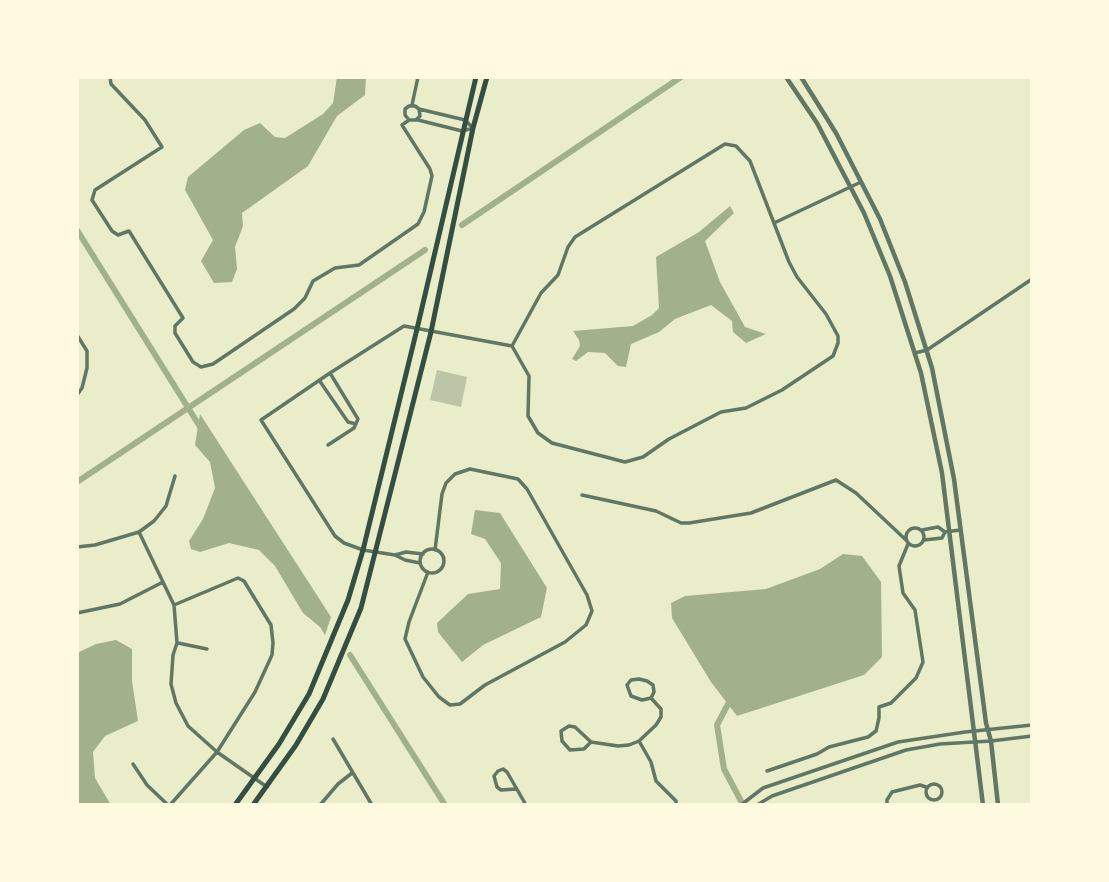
<!DOCTYPE html>
<style>
body{margin:0}
#map{position:relative;width:1109px;height:882px;overflow:hidden;background:#e9edc9;font-family:"Source Sans 3",sans-serif}
canvas{display:block}
.frame{position:absolute;inset:0;border:79px solid #fefae0;pointer-events:none}
</style>
<div id="map">
<canvas width="1109" height="882"></canvas>
<div class="frame"></div>
</div>
<script>
const context = document.querySelector('canvas').getContext('2d');
context.lineJoin = 'round';
function paint(path, color) {
  context.fillStyle = color;
  context.fill(path, 'evenodd');
}
function poly(rows) {
  const path = new Path2D();
  for (const r of rows) {
    if (r.length === 3) {
      path.moveTo(r[0] + r[2], r[1]);
      path.arc(r[0], r[1], r[2], 0, 2 * Math.PI);
      continue;
    }
    path.moveTo(r[0], r[1]);
    for (let i = 2; i < r.length; i += 2) path.lineTo(r[i], r[i + 1]);
  }
  return path;
}
function trace(path, color, width, dash) {
  context.strokeStyle = color;
  context.lineWidth = width;
  context.lineCap = dash ? 'butt' : 'round';
  context.setLineDash(dash || []);
  context.stroke(path);
}
paint(poly([
 [337,77,366,77,365,95,337,116,308,166,242,213,243,226,235,247,237,269,232,282,214,283,201,261,213,240,185,190,188,177,244,130,260,123,275,137,285,138,323,114,333,103],
 [730,206,734,213,705,241,720,282,745,327,766,334,746,343,733,332,732,321,711,305,675,319,659,332,631,344,626,367,618,366,605,353,588,352,576,361,572,359,580,346,579,340,573,331,633,326,652,315,659,308,656,257,699,232],
 [200,414,331,617,325,635,320,627,303,613,275,566,259,550,229,543,200,552,191,549,189,541,203,519,215,488,210,462,195,445],
 [475,510,500,513,547,588,541,617,483,645,462,662,438,632,437,623,468,594,500,589,501,563,485,539,471,534],
 [843,554,862,556,881,582,882,657,864,675,737,716,711,682,672,618,671,603,685,596,766,589,820,569],
 [116,640,132,649,132,681,138,721,105,736,93,752,95,778,111,805,77,805,77,653,96,644]
]), '#a3b18a');
trace(poly([
 [462,225,681,77],
 [77,230,202,430],
 [77,482,425,250],
 [350,655,445,805],
 [728,704,717,725,724,769,741,801]
]), '#a3b18a', 6);
paint(poly([
 [437,370,467,377,461,407,430,400]
]), '#bcc5a7');
trace(poly([
 [110,77,111,84,145,120,162,147,95,190,92,200,112,231,118,235,129,231,183,318,175,326,175,333,193,362,201,367,213,364,294,309,305,298,313,281,335,268,359,265,418,224,424,212,432,176,430,169,402,125,409,120,416,120,420,116,419,109,415,106,409,106,405,109,405,115,409,120],
 [412,105,418,77],
 [419,109,465,120,473,128],
 [418,120,462,131,473,128],
 [774,223,861,182],
 [77,335,87,351,87,368,82,388,77,395],
 [915,353,927,350,1032,279],
 [319,380,348,422,356,424],
 [328,445,354,428,358,419,330,373],
 [582,495,656,511,681,523,689,523,751,513,836,480,856,493,906,540],
 [915,537,9],
 [922,530,938,527,945,532],
 [139,532,174,605,177,643,173,655,171,684,176,703,188,726,217,752,267,787],
 [924,540,942,538,945,532,960,530],
 [77,547,95,545,139,532,154,521,166,506,175,476],
 [432,561,12],
 [395,555,406,552,423,554],
 [420,563,405,560,395,555,363,550,344,543,335,536,261,420,330,373,404,326,512,346,541,293,558,275,568,247,575,237,725,144,736,146,750,161,789,262,797,277,826,314,838,336,838,343,833,356,782,390,746,408,721,412,669,439,643,457,625,462,552,443,538,433,528,416,529,376,512,346],
 [428,572,409,622,405,639,423,677,439,697,450,705,460,704,485,685,565,642,586,625,592,611,587,595,527,489,518,479,470,469,455,474,446,483,442,494,435,550],
 [77,613,120,604,163,582],
 [178,643,207,649],
 [333,739,372,805],
 [639,741,651,762,656,781,676,801,676,805],
 [591,742,584,749,570,750,562,741,561,731,569,726,575,727,591,742,618,746,629,745,639,741,656,725,661,717,661,709,651,698,654,692,653,685,647,681,639,679,631,680,627,685,631,696,642,700,651,698],
 [133,764,147,785,168,805],
 [767,771,817,754,829,747,868,737,876,731,879,718,879,707,891,703,916,678,923,662,915,610,903,593,899,566,908,544],
 [934,792,8],
 [516,789,501,790,497,787,494,776,498,771,503,769,507,772,526,805],
 [170,805,217,752,255,692,272,655,273,643,271,625,244,581,238,578,174,605],
 [320,805,338,784,352,773],
 [741,805,763,788,898,742,965,732,1032,725],
 [757,805,772,796,906,750,940,744,991,741,1032,736],
 [887,805,887,800,892,792,920,785,926,787]
]), '#617663', 3.5);
trace(poly([
 [786,77,817,123,864,213,890,276,921,373,942,473,983,805],
 [801,77,836,133,880,219,905,282,932,368,954,479,986,723,991,741,998,805]
]), '#617663', 4.5);
trace(poly([
 [235,805,279,744,309,694,348,600,363,550,417,329,476,77],
 [253,805,296,745,323,699,361,608,431,332,473,128,487,77]
]), '#344e41', 5);
</script>
